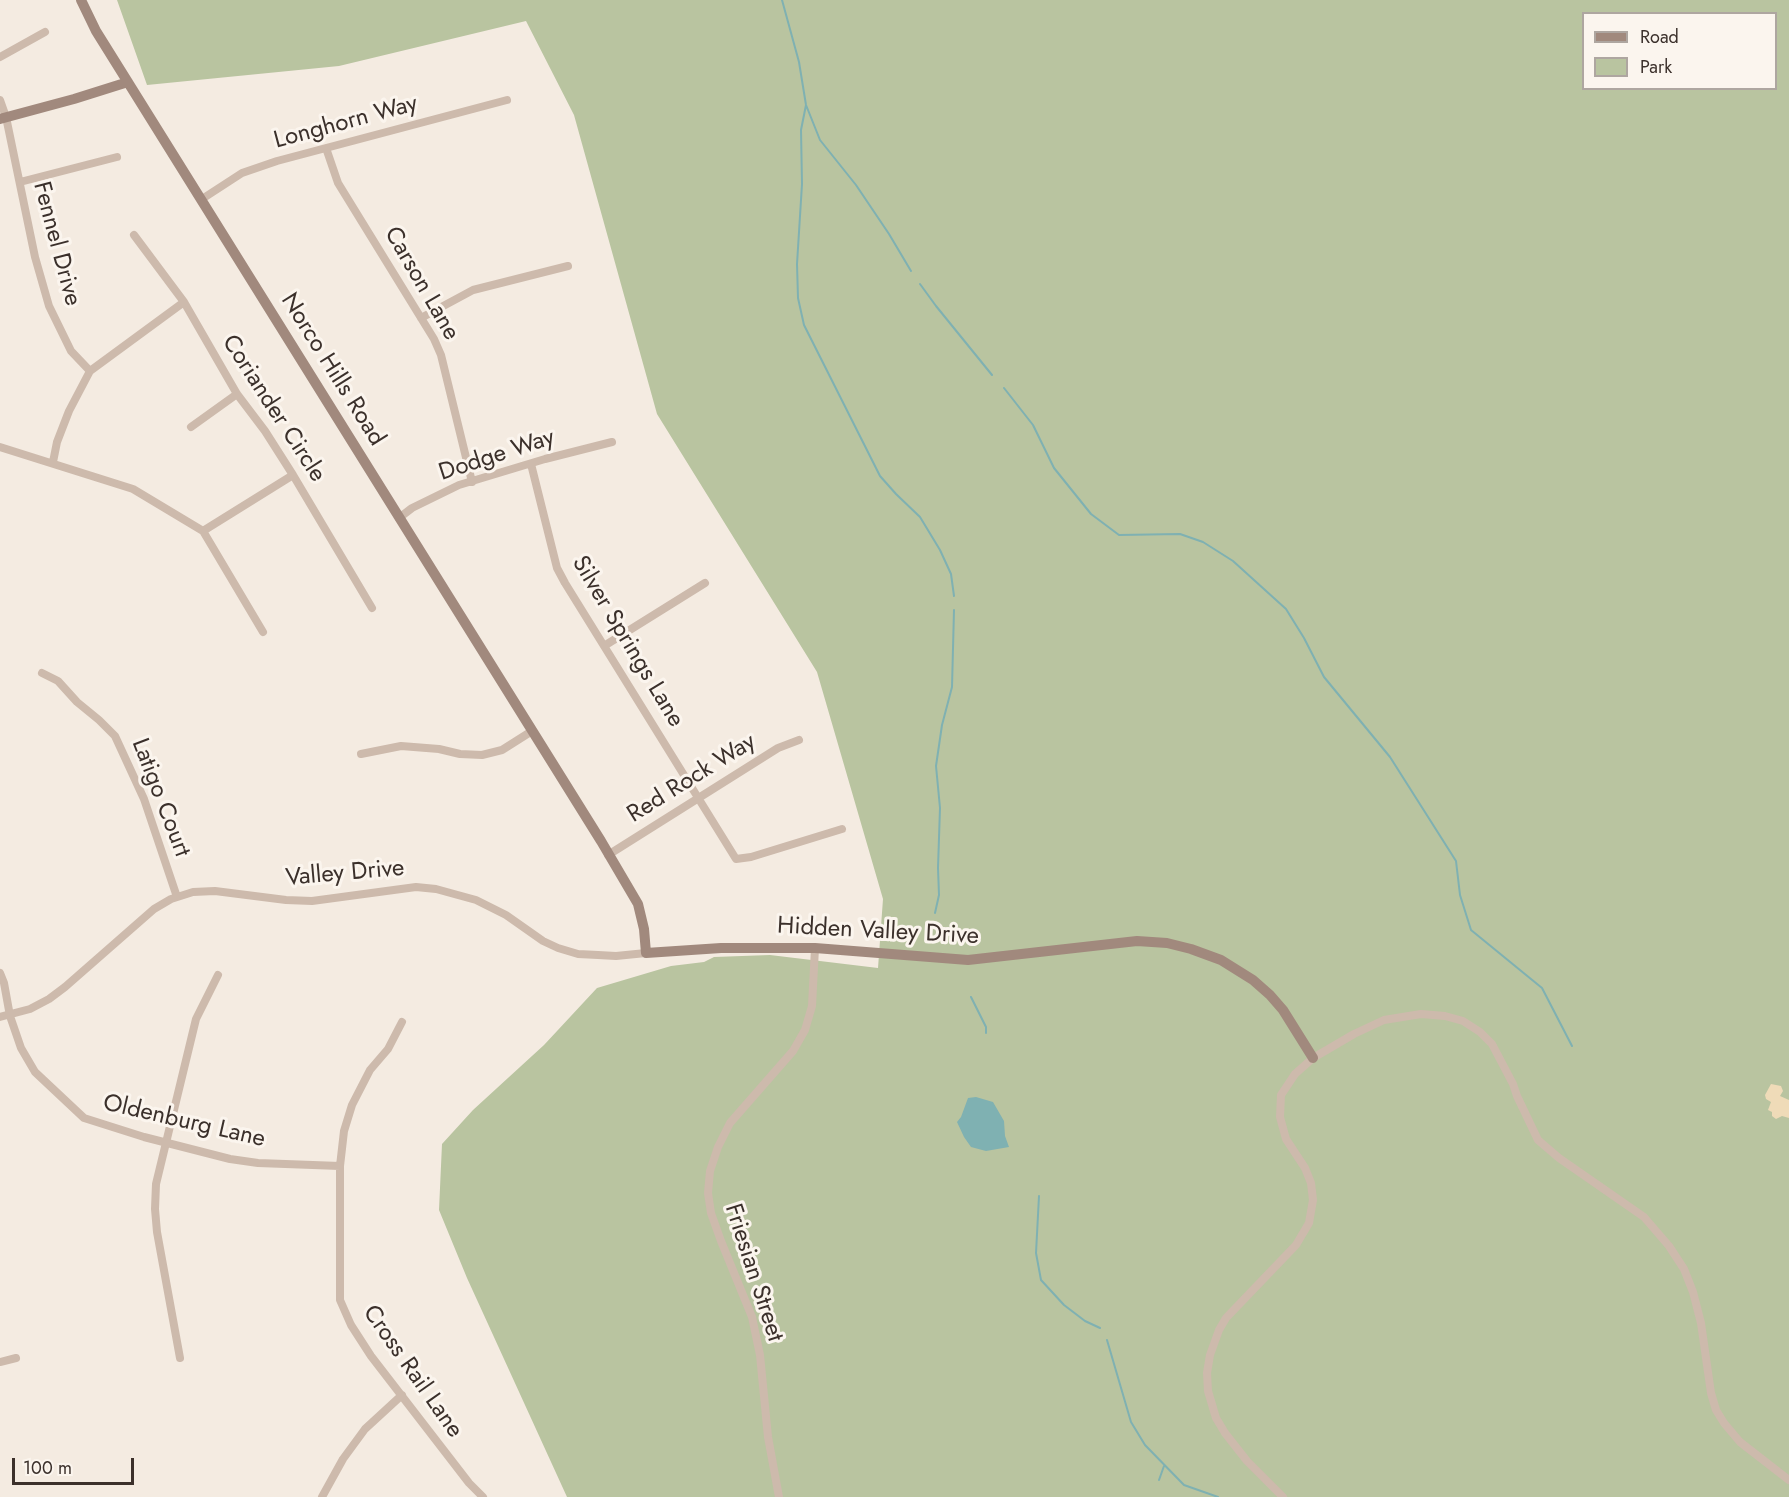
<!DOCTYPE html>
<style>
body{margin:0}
#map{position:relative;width:1789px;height:1497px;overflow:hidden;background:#f4ebe1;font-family:Jost,sans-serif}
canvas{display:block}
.legend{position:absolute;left:1582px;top:12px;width:195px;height:78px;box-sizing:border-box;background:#fbf5ee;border:2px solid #aea6a0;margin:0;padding:8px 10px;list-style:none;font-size:18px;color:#3b302b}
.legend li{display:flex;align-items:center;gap:12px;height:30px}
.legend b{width:30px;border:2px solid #aea6a0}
.scale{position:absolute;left:12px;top:1458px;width:122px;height:27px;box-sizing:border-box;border:3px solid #3b302b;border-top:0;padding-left:8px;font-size:18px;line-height:21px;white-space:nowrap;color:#3b302b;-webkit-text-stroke:4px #fbf5ee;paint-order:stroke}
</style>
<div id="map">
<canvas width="1789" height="1497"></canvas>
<ul class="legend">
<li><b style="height:8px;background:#a1897d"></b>Road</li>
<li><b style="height:16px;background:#b9c4a0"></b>Park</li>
</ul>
<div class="scale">100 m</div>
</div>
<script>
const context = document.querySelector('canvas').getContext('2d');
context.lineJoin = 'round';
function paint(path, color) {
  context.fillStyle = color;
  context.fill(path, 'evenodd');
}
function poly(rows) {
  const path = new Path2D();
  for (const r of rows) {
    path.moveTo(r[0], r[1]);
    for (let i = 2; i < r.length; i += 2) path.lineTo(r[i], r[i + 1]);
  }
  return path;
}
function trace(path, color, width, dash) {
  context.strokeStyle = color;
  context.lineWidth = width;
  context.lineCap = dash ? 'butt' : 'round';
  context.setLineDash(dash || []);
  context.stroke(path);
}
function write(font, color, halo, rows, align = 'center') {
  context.font = font + ' Jost,sans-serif';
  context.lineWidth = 6;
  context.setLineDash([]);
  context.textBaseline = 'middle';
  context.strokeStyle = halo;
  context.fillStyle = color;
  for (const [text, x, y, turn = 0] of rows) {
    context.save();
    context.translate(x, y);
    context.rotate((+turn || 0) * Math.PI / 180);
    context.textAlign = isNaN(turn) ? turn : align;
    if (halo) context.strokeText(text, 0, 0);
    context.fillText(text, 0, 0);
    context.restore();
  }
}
paint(poly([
 [117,0,1789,0,1789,1497,567,1497,467,1278,439,1210,442,1144,473,1110,544,1045,597,988,671,966,704,962,714,957,770,955,878,968,883,899,817,672,657,414,574,115,526,21,339,66,147,85],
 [1584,14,1776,14,1776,88,1584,88]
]), '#b9c4a0');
paint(poly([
 [1771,1084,1781,1086,1783,1091,1780,1096,1789,1100,1789,1118,1782,1116,1776,1119,1772,1116,1772,1112,1768,1110,1771,1102,1766,1099,1765,1095]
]), '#efdbb8');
paint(poly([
 [976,1097,993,1102,1004,1121,1005,1136,1009,1147,986,1151,971,1147,964,1137,957,1122,961,1117,968,1098]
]), '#7fb1b2');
trace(poly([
 [782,0,799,62,806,105,820,140,856,185,889,234,911,271],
 [806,105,801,130,802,184,797,264,798,298,804,325,880,476,896,494,920,517,940,550,951,574,954,596],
 [920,284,936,306,992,375],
 [1004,388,1033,425,1054,468,1091,514,1119,535,1180,534,1203,542,1233,561,1286,609,1304,638,1324,677,1390,757,1456,861,1460,895,1471,930,1542,988,1572,1046],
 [935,913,939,895,938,868,940,808,936,766,942,725,952,687,954,610],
 [971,997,986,1027,986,1033],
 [1039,1196,1036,1253,1041,1280,1064,1305,1085,1321,1100,1328],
 [1107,1340,1131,1422,1145,1445,1184,1485,1218,1497],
 [1159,1480,1164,1466]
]), '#7fb1b2', 2);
trace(poly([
 [0,57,45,32],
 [0,100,6,117,35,257,49,306,71,351,90,371],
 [326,148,338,183,434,339,441,355,472,482],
 [20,182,117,157],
 [202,199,242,173,277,161,507,100],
 [134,235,184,302,237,394,265,431,293,475,372,608],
 [421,318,473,290,568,266],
 [191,427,237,394],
 [0,447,133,489,203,531,263,632],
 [53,462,57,442,69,411,90,371,184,302],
 [531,464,557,568,565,583,736,859,751,857,842,829],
 [399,518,412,508,459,485,545,459,612,442],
 [203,531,293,475],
 [604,646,705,583],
 [42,673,58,681,77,702,99,720,115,736,144,799,177,897],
 [361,754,401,746,439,749,460,754,482,755,502,750,532,731],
 [608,855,778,748,799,740],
 [0,973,4,983,10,1016,21,1048,35,1072,84,1118,144,1137,230,1159,258,1163,340,1166],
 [0,1017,30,1009,49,999,65,987,154,909,171,899,193,892,215,891,286,900,312,901,416,887,436,889,476,900,506,915,543,941,558,948,578,954,598,955,616,956,646,953],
 [402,1022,388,1049,370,1070,352,1105,344,1131,340,1166,340,1300,351,1325,371,1356,469,1483,483,1497],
 [180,1358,157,1232,155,1209,156,1184,196,1019,218,975],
 [0,1362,16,1358],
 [322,1497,343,1459,365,1429,402,1395],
 [779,1497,768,1437,760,1355,752,1317,721,1241,711,1213,708,1193,710,1171,718,1147,730,1123,793,1051,805,1030,812,1006,815,948],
 [1283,1497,1247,1461,1225,1433,1216,1418,1208,1391,1207,1373,1210,1355,1219,1330,1226,1318,1296,1245,1309,1223,1313,1200,1311,1183,1305,1168,1286,1139,1280,1117,1281,1095,1295,1074,1313,1058,1354,1034,1384,1020,1421,1014,1445,1016,1463,1021,1480,1032,1492,1044,1513,1084,1517,1096,1538,1140,1559,1158,1644,1217,1669,1246,1684,1269,1693,1292,1701,1323,1711,1393,1716,1410,1724,1423,1740,1442,1789,1480]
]), '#cdbaac', 8);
trace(poly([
 [81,0,96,31,601,841,638,904,644,929,646,953,721,948,815,948,968,960,1137,941,1167,943,1191,949,1221,960,1253,980,1270,995,1283,1010,1313,1058],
 [0,119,74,99,128,82]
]), '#a1897d', 10);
write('24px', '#3b302b', '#fbf5ee', [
 ["Longhorn Way",346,123,-15],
 ["Fennel Drive",56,244,75],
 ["Carson Lane",421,284,60],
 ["Norco Hills Road",332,370,58],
 ["Coriander Circle",273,409,57],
 ["Dodge Way",497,456,-18],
 ["Silver Springs Lane",627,642,59],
 ["Red Rock Way",692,779,-32],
 ["Latigo Court",160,798,69],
 ["Valley Drive",345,874,-5],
 ["Hidden Valley Drive",878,932,3],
 ["Oldenburg Lane",184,1122,13],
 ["Friesian Street",753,1273,72],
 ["Cross Rail Lane",412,1372,55]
]);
</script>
